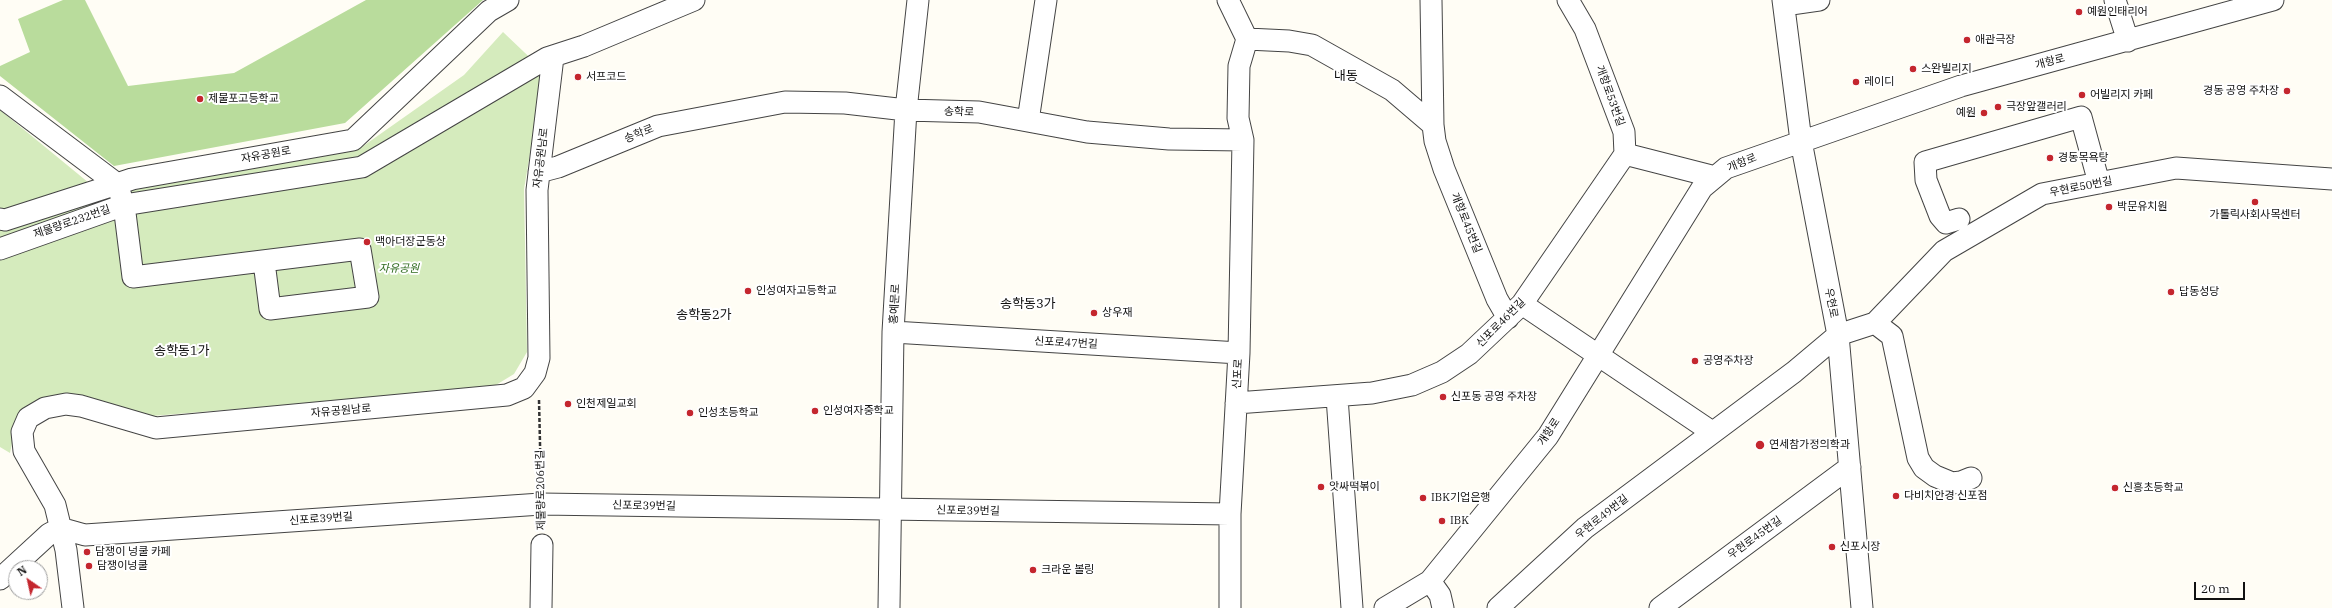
<!DOCTYPE html>
<meta charset="utf-8">
<style>
body{margin:0}
#map{position:relative;width:2332px;height:608px;overflow:hidden;background:#fffdf5;font-family:"IBM Plex Serif",serif}
canvas{display:block}
.north{position:absolute;left:8px;top:560px;width:40px;height:40px;box-sizing:border-box;background:#fff;border:1px solid #a0a0a0;border-radius:50%;rotate:326deg;font-size:11px;font-weight:700;line-height:16px;text-align:center;color:#111}
.north::after{content:'';display:block;margin:auto;width:14px;height:18px;background:#c4262e;clip-path:polygon(50% 0,100% 100%,50% 72%,0 100%)}
.scale{position:absolute;left:2194px;top:582px;width:51px;height:18px;box-sizing:border-box;border:2px solid #111;border-top:0;padding-left:5px;font-size:12px;line-height:14px;white-space:nowrap;color:#111;-webkit-text-stroke:3px #fff;paint-order:stroke}
</style>
<div id="map">
<canvas width="2332" height="608"></canvas>
<div class="north">N</div>
<div class="scale">20 m</div>
</div>
<script>
const context = document.querySelector('canvas').getContext('2d');
context.lineJoin = 'round';
function paint(path, color) {
  context.fillStyle = color;
  context.fill(path, 'evenodd');
}
function poly(rows) {
  const path = new Path2D();
  for (const r of rows) {
    path.moveTo(r[0], r[1]);
    for (let i = 2; i < r.length; i += 2) path.lineTo(r[i], r[i + 1]);
  }
  return path;
}
function trace(path, color, width, dash) {
  context.strokeStyle = color;
  context.lineWidth = width;
  context.lineCap = dash ? 'butt' : 'round';
  context.setLineDash(dash || []);
  context.stroke(path);
}
function write(font, color, halo, rows, align = 'center') {
  context.font = font + ' "IBM Plex Serif","Noto Sans KR",serif';
  context.lineWidth = 4;
  context.setLineDash([]);
  context.textBaseline = 'middle';
  context.strokeStyle = halo;
  context.fillStyle = color;
  for (const [text, x, y, turn = 0] of rows) {
    context.save();
    context.translate(x, y);
    context.rotate((+turn || 0) * Math.PI / 180);
    context.textAlign = isNaN(turn) ? turn : align;
    if (halo) context.strokeText(text, 0, 0);
    context.fillText(text, 0, 0);
    context.restore();
  }
}
paint(poly([
 [503,32,544,71,524,189,527,352,514,374,491,388,152,416,75,396,41,399,18,414,10,453,0,447,0,110,89,183,126,191,359,149,464,75]
]), '#d5ebbd');
paint(poly([
 [63,0,85,0,128,86,234,73,366,0,483,0,345,123,114,166,0,76,0,66,30,52,18,19]
]), '#b9dc9c');
const minor = poly([
 [1228,0,1247,39,1239,66,1238,118,1243,140,1239,353,1230,514,1230,608],
 [1431,0,1433,125,1435,141,1444,169,1497,299,1508,318],
 [1568,0,1585,29,1624,132,1625,154],
 [1783,0,1801,141,1838,335,1862,608],
 [2115,0,2128,41],
 [1784,5,1819,0],
 [1247,39,1289,41,1312,45,1392,90,1433,125],
 [0,96,117,184,132,179,353,140,489,11,508,0],
 [1028,121,1046,0],
 [1625,154,1715,177],
 [539,172,558,167,658,126,785,102,845,103,906,110,979,112,1087,132,1169,139,1243,140],
 [0,219,5,220,117,184,124,205,0,249],
 [1959,219,1946,223,1940,216,1926,180,1925,162,2081,117,2099,183],
 [264,262,270,309,368,297,360,249,133,277,124,205,362,167,547,58,584,46,694,0],
 [1522,304,1712,432],
 [1875,323,1944,251,2042,194,2176,168,2332,179],
 [893,332,1239,353],
 [1337,397,1352,608],
 [1236,403,1372,393,1412,385,1442,372,1469,354,1522,304,1625,154],
 [0,579,49,534,60,528,85,535,541,504,1230,514],
 [1430,581,1440,595,1443,608],
 [73,608,66,550,55,505,24,451,22,432,28,418,45,408,66,404,81,406,156,428,507,395,524,388,535,373,539,358,537,190,553,57],
 [541,608,542,545],
 [889,608,893,332,906,110,918,0],
 [1385,608,1430,581,1548,436,1702,188,1726,168,1961,86,2273,0],
 [1498,608,1585,528,1794,372,1838,335,1875,323,1892,336,1918,458,1924,468,1935,476,1952,483,1961,482,1971,478],
 [1660,608,1850,467]
]);
trace(minor, '#444', 23);
trace(poly([
 [539,400,541,487]
]), '#333', 2.5, [4, 2]);
trace(minor, '#fff', 21);
for (const [x, y, r, color] of [
 [2079,12,4,"#c4262e"],
 [1967,40,4,"#c4262e"],
 [1913,69,4,"#c4262e"],
 [578,77,4,"#c4262e"],
 [1856,82,4,"#c4262e"],
 [2287,91,4,"#c4262e"],
 [2082,95,4,"#c4262e"],
 [200,99,4,"#c4262e"],
 [1998,107,4,"#c4262e"],
 [1984,113,4,"#c4262e"],
 [2050,158,4,"#c4262e"],
 [2255,202,4,"#c4262e"],
 [2109,207,4,"#c4262e"],
 [367,242,4,"#c4262e"],
 [748,291,4,"#c4262e"],
 [2171,292,4,"#c4262e"],
 [1094,313,4,"#c4262e"],
 [1695,361,4,"#c4262e"],
 [1443,397,4,"#c4262e"],
 [568,404,4,"#c4262e"],
 [815,411,4,"#c4262e"],
 [690,413,4,"#c4262e"],
 [1760,445,5,"#c4262e"],
 [1321,487,4,"#c4262e"],
 [2115,488,4,"#c4262e"],
 [1896,496,4,"#c4262e"],
 [1423,498,4,"#c4262e"],
 [1442,521,4,"#c4262e"],
 [1832,547,4,"#c4262e"],
 [87,552,4,"#c4262e"],
 [89,566,4,"#c4262e"],
 [1033,570,4,"#c4262e"]
]) {
  const dot = new Path2D();
  dot.arc(x, y, r, 0, 2 * Math.PI);
  context.fillStyle = color;
  context.fill(dot);
  trace(dot, '#fff', 1.5);
}
write('11px', '#111', '#fff', [
 ["예원인태리어",2087,12],
 ["애관극장",1975,40],
 ["스완빌리지",1921,69],
 ["서프코드",586,77],
 ["레이디",1864,82],
 ["경동 공영 주차장",2279,91,"right"],
 ["어빌리지 카페",2090,95],
 ["제물포고등학교",208,99],
 ["극장앞갤러리",2006,107],
 ["예원",1976,113,"right"],
 ["경동목욕탕",2058,158],
 ["박문유치원",2117,207],
 ["가톨릭사회사목센터",2255,215,"center"],
 ["맥아더장군동상",375,242],
 ["인성여자고등학교",756,291],
 ["답동성당",2179,292],
 ["상우재",1102,313],
 ["공영주차장",1703,361],
 ["신포동 공영 주차장",1451,397],
 ["인천제일교회",576,404],
 ["인성여자중학교",823,411],
 ["인성초등학교",698,413],
 ["연세참가정의학과",1769,445],
 ["앗싸떡볶이",1329,487],
 ["신흥초등학교",2123,488],
 ["다비치안경 신포점",1904,496],
 ["IBK기업은행",1431,498],
 ["IBK",1450,521],
 ["신포시장",1840,547],
 ["담쟁이 넝쿨 카페",95,552],
 ["담쟁이넝쿨",97,566],
 ["크라운 볼링",1041,570]
], 'left');
write('11px', '#111', '#fff', [
 ["개항로",2050,62,-15],
 ["개항로53번길",1610,96,70],
 ["송학로",959,112,2],
 ["송학로",639,134,-22],
 ["자유공원로",266,155,-10],
 ["자유공원남로",541,158,-83],
 ["개항로",1742,163,-22],
 ["우현로50번길",2081,187,-11],
 ["제물량로232번길",72,222,-19],
 ["개항로45번길",1466,223,68],
 ["우현로",1831,303,79],
 ["홍예문로",895,304,-87],
 ["신포로46번길",1501,323,-45],
 ["신포로47번길",1066,343,3],
 ["신포로",1238,374,-87],
 ["자유공원남로",341,411,-5],
 ["개항로",1549,432,-56],
 ["제물량로206번길",541,490,-91],
 ["신포로39번길",644,506,1],
 ["신포로39번길",968,511,1],
 ["우현로49번길",1602,517,-38],
 ["신포로39번길",321,519,-4],
 ["우현로45번길",1755,538,-36]
]);
write('italic 11px', '#2f6b1f', '#fff', [
 ["자유공원",399,269]
]);
write('13px', '#111', '#fff', [
 ["내동",1346,76],
 ["송학동3가",1028,304],
 ["송학동2가",704,315],
 ["송학동1가",182,351]
]);
</script>
